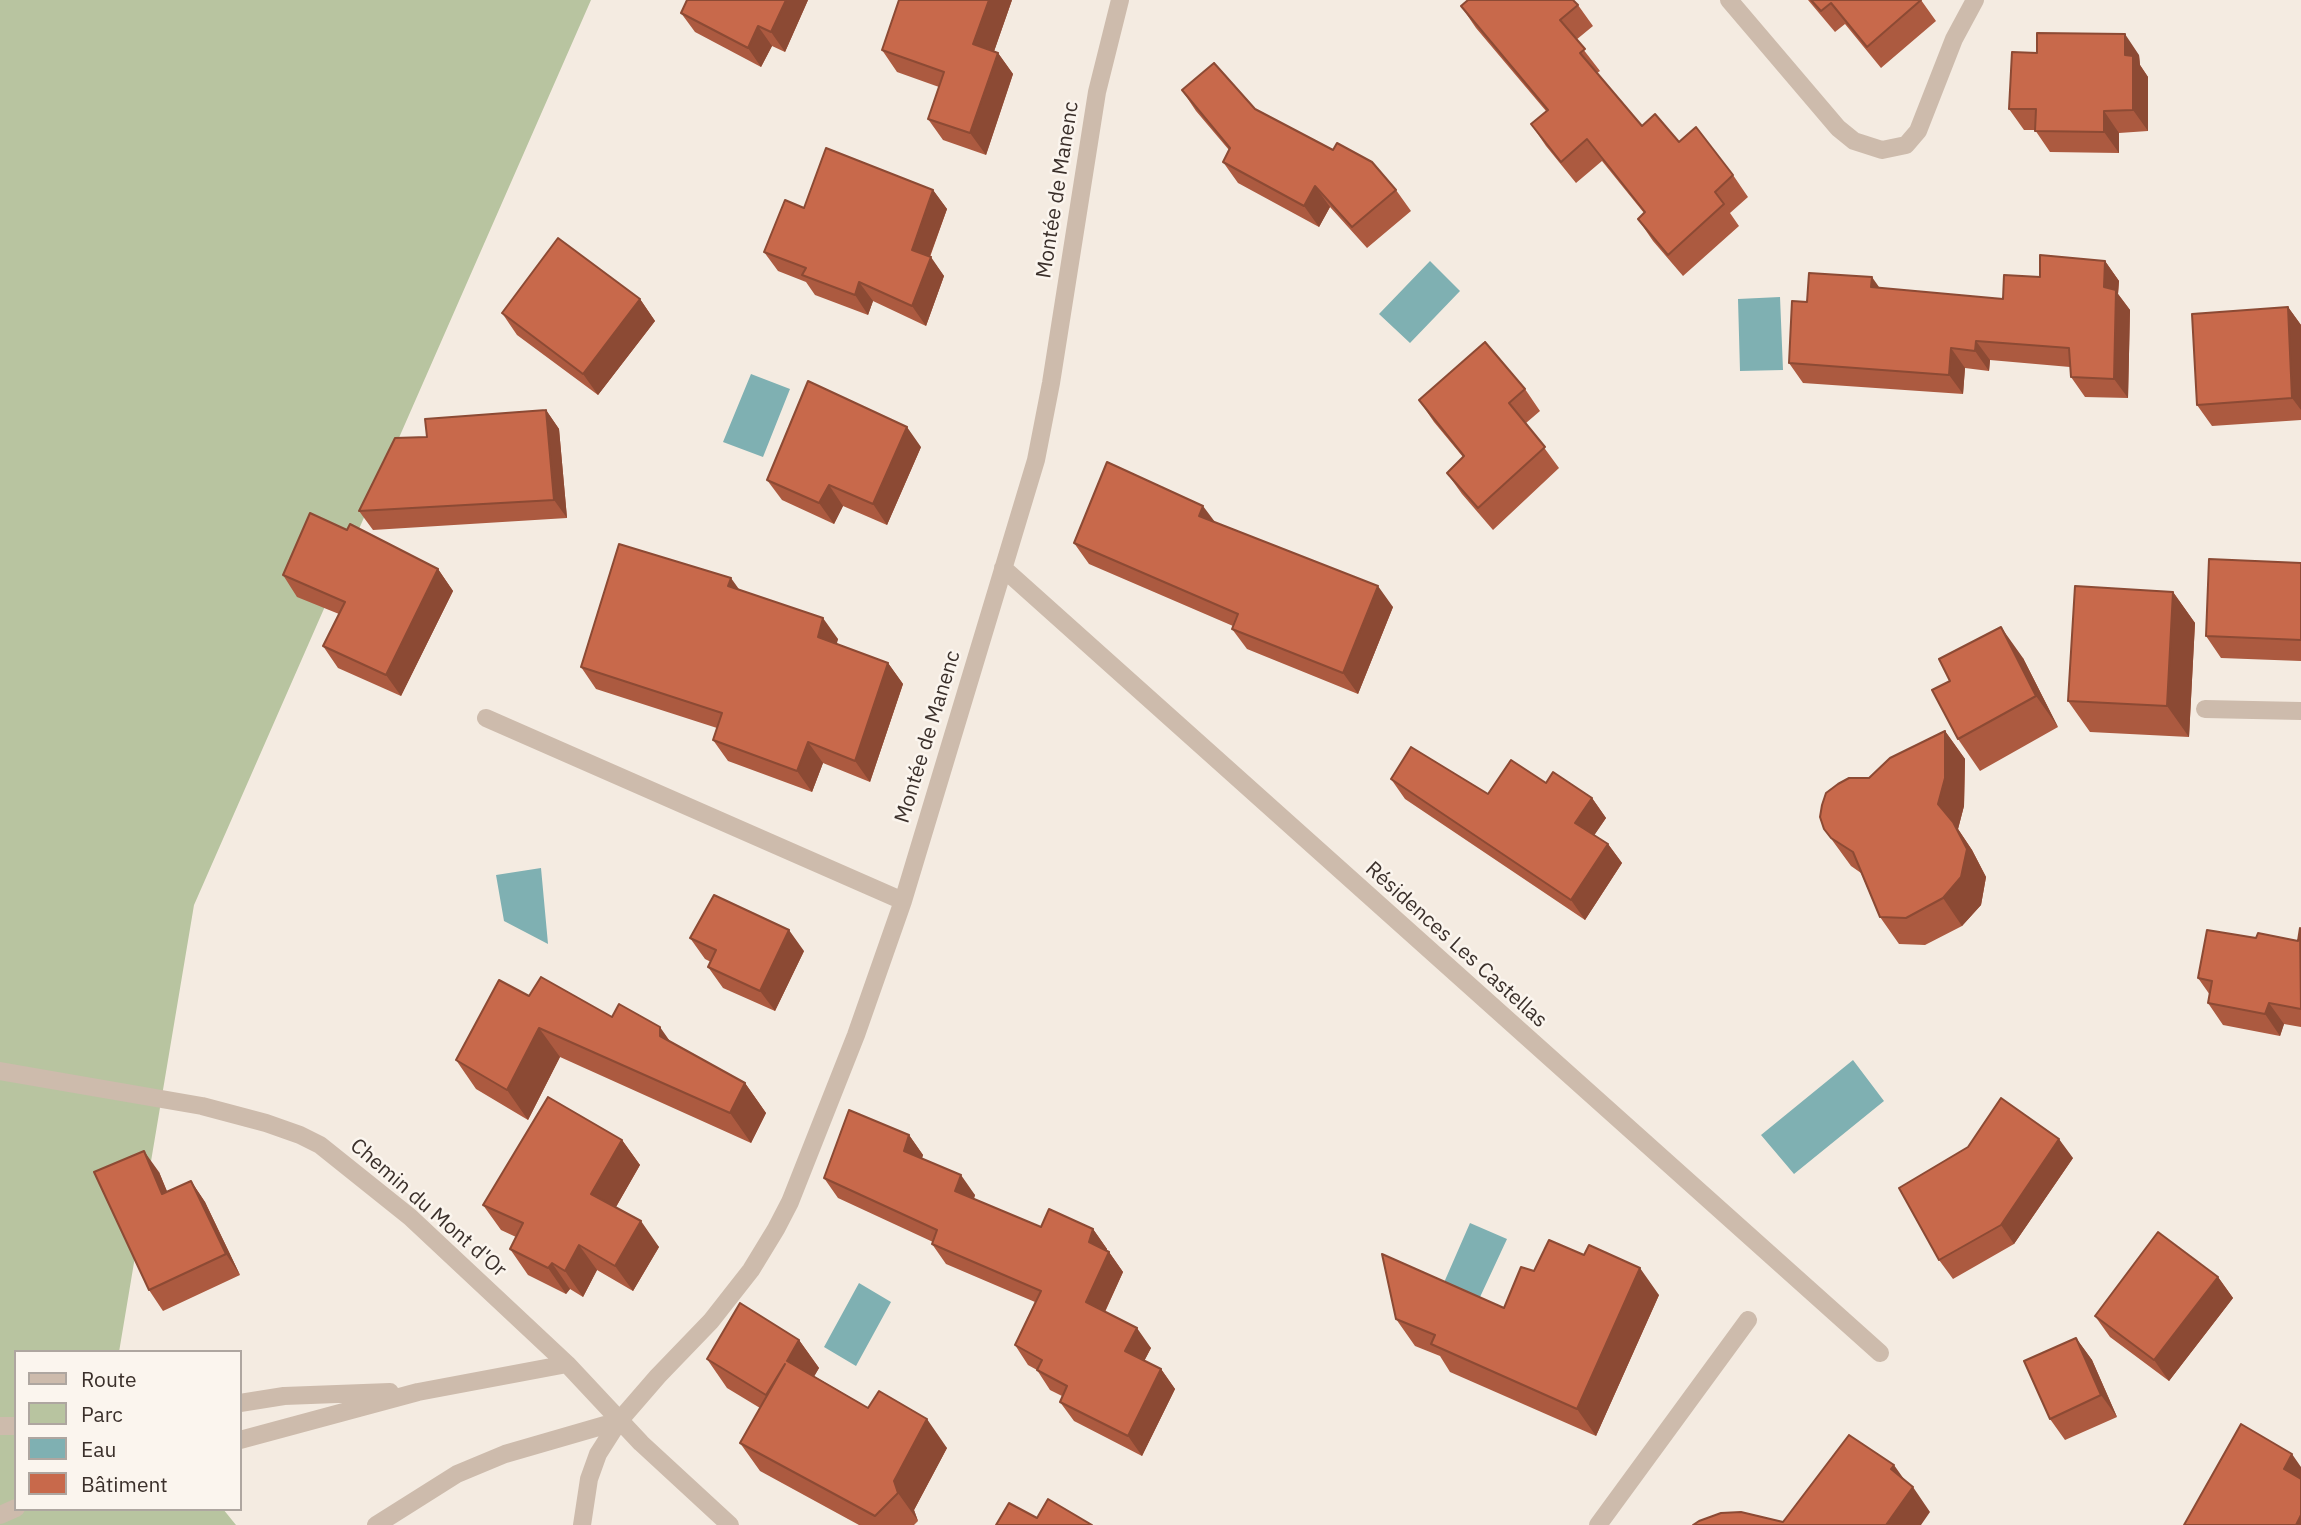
<!DOCTYPE html>
<meta charset="utf-8">
<style>
body{margin:0}
#map{position:relative;width:2301px;height:1525px;overflow:hidden;background:#f4ebe1;font-family:"IBM Plex Sans",sans-serif}
canvas{display:block}
.legend{position:absolute;left:14px;top:1350px;width:228px;height:161px;box-sizing:border-box;background:#fbf5ee;border:2px solid #aea6a0;margin:0;padding:9px 12px;list-style:none;font-size:21px;color:#3b302b}
.legend li{display:flex;align-items:center;gap:14px;height:35px}
.legend b{width:35px;border:2px solid #aea6a0}
</style>
<div id="map">
<canvas width="2301" height="1525"></canvas>
<ul class="legend">
<li><b style="height:9px;background:#cdbbac"></b>Route</li>
<li><b style="height:19px;background:#b8c4a0"></b>Parc</li>
<li><b style="height:19px;background:#7fb0b2"></b>Eau</li>
<li><b style="height:19px;background:#c8694b"></b>Bâtiment</li>
</ul>
</div>
<script>
const context = document.querySelector('canvas').getContext('2d');
context.lineJoin = 'round';
function paint(path, color) {
  context.fillStyle = color;
  context.fill(path, 'evenodd');
}
function poly(rows) {
  const path = new Path2D();
  for (const r of rows) {
    path.moveTo(r[0], r[1]);
    for (let i = 2; i < r.length; i += 2) path.lineTo(r[i], r[i + 1]);
  }
  return path;
}
function trace(path, color, width, dash) {
  context.strokeStyle = color;
  context.lineWidth = width;
  context.lineCap = dash ? 'butt' : 'round';
  context.setLineDash(dash || []);
  context.stroke(path);
}
function write(font, color, halo, rows, align = 'center') {
  context.font = font + ' "IBM Plex Sans",sans-serif';
  context.lineWidth = 5;
  context.setLineDash([]);
  context.textBaseline = 'middle';
  context.strokeStyle = halo;
  context.fillStyle = color;
  for (const [text, x, y, turn = 0] of rows) {
    context.save();
    context.translate(x, y);
    context.rotate((+turn || 0) * Math.PI / 180);
    context.textAlign = isNaN(turn) ? turn : align;
    if (halo) context.strokeText(text, 0, 0);
    context.fillText(text, 0, 0);
    context.restore();
  }
}
paint(poly([
 [0,0,591,0,194,905,119,1352,16,1352,16,1509,223,1509,236,1525,0,1525]
]), '#b8c4a0');
paint(poly([
 [1430,261,1460,291,1410,343,1379,314],
 [1780,297,1783,370,1740,371,1738,299],
 [751,374,790,389,763,457,723,442],
 [541,868,548,944,504,921,496,875],
 [1853,1060,1884,1101,1794,1174,1761,1135],
 [1470,1223,1507,1239,1474,1310,1439,1294],
 [859,1283,891,1302,856,1366,824,1347]
]), '#7fb0b2');
trace(poly([
 [1729,0,1838,128,1854,141,1882,150,1906,145,1918,131,1954,39,1975,0],
 [1003,568,1880,1353],
 [2205,709,2301,711],
 [486,718,903,901],
 [0,1071,202,1106,266,1123,300,1135,320,1145,410,1217,567,1364,641,1443,730,1525],
 [240,1403,284,1396,390,1392],
 [0,1426,16,1426],
 [240,1440,418,1392,567,1364],
 [0,1515,16,1508],
 [376,1525,457,1474,505,1454,619,1421],
 [582,1525,589,1479,598,1454,619,1421,658,1376,711,1321,751,1270,776,1229,790,1202,856,1035,903,901,1036,460,1051,383,1097,92,1120,0],
 [1598,1525,1748,1320]
]), '#cdbbac', 18);
paint(poly([
 [686,0,808,0,785,52,772,46,761,67,695,32,681,13,687,1],
 [1012,0,994,51,998,53,1013,74,986,155,943,140,928,119,939,87,897,72,882,50],
 [1808,0,1921,0,1936,21,1881,68,1845,24,1835,32],
 [1578,5,1593,26,1576,40,1600,71,1597,73,1642,126,1679,142,1733,175,1748,197,1730,213,1739,226,1683,276,1653,241,1638,219,1644,213,1602,161,1576,183,1546,146,1531,124,1546,111,1476,28,1461,6],
 [2037,53,2139,55,2140,65,2148,77,2148,131,2119,133,2119,153,2050,152,2035,130,2024,130,2009,109],
 [1182,90,1255,109,1396,190,1411,211,1367,248,1330,207,1319,227,1238,183,1223,162,1229,150,1196,111],
 [933,190,947,209,930,257,944,276,926,326,873,301,868,315,815,295,806,282,778,271,764,252,804,208],
 [2105,261,2119,281,2118,294,2130,310,2128,398,2085,397,2071,377,2070,367,1990,360,1989,371,1965,368,1963,394,1803,383,1789,363,1807,302,1879,288,2003,299,2040,277],
 [640,299,655,321,598,395,517,335,502,313],
 [2288,307,2301,325,2301,420,2212,426,2197,405],
 [1525,389,1540,411,1526,423,1559,468,1493,530,1462,494,1447,473,1463,457,1434,422,1419,400],
 [546,410,559,429,567,518,373,530,359,511,427,437],
 [921,447,887,525,843,506,834,524,782,500,767,480],
 [1215,522,1393,607,1358,694,1247,649,1232,629,1233,626,1089,564,1074,543],
 [347,530,438,569,453,591,401,696,338,668,323,646,339,614,297,597,283,575],
 [2301,563,2301,661,2221,658,2206,636],
 [739,590,838,639,836,644,888,663,903,684,870,782,823,763,812,792,728,761,713,740,717,728,596,689,581,667],
 [2173,592,2195,623,2189,737,2090,732,2068,701],
 [2023,658,2058,727,1980,771,1958,739],
 [1945,731,1965,759,1964,806,1958,829,1972,850,1986,877,1981,905,1962,926,1925,945,1899,944,1880,917,1861,873,1851,866,1824,829,1869,778],
 [1391,779,1488,794,1546,783,1592,798,1606,818,1594,835,1608,844,1622,863,1585,920,1405,799],
 [2301,929,2301,1027,2284,1024,2280,1036,2223,1025,2208,1003,2210,995,2198,978,2256,938,2298,941],
 [690,938,804,951,775,1011,723,988,708,967,711,962,705,959],
 [529,996,612,1017,670,1042,745,1083,766,1113,751,1143,560,1057,528,1120,476,1089,456,1060],
 [909,1135,923,1155,922,1158,975,1195,974,1199,1041,1227,1093,1229,1107,1249,1107,1251,1109,1252,1123,1272,1105,1312,1151,1348,1144,1361,1161,1369,1175,1389,1142,1456,1074,1421,1060,1402,1062,1396,1050,1390,1037,1370,1028,1365,1015,1345,1035,1302,946,1264,932,1244,933,1242,838,1198,824,1178],
 [622,1140,640,1165,616,1207,659,1247,633,1291,597,1270,583,1297,570,1289,566,1294,528,1275,510,1249,516,1237,501,1230,483,1205],
 [1968,1147,2073,1158,2014,1244,1953,1279,1939,1260],
 [159,1172,167,1192,191,1181,205,1202,240,1275,163,1311,149,1290],
 [1534,1271,1659,1295,1596,1436,1450,1372,1440,1356,1415,1346,1396,1319,1504,1308],
 [2218,1277,2233,1298,2169,1381,2110,1337,2095,1316],
 [2076,1338,2092,1360,2117,1417,2065,1440,2050,1419],
 [799,1340,819,1368,814,1376,868,1408,947,1448,914,1510,918,1521,914,1525,859,1525,760,1471,740,1443,760,1408,727,1388,707,1359]
]), '#ac5a40');
paint(poly([
 [786,0,808,0,785,52,771,32],
 [989,0,1012,0,989,66,973,44],
 [758,26,772,46,761,67,748,48],
 [2125,34,2139,55,2140,65,2148,77,2148,131,2133,110,2125,55],
 [998,53,1013,74,986,155,970,133],
 [2104,111,2119,133,2119,153,2104,132],
 [1315,186,1330,207,1319,227,1304,206],
 [933,190,947,209,925,269,912,250],
 [931,257,944,276,926,326,912,306],
 [2105,261,2119,281,2118,294,2130,310,2128,398,2114,379,2104,287],
 [1872,277,1886,297,1871,287],
 [859,282,873,301,868,315,855,295],
 [640,299,655,321,598,395,583,374],
 [2288,307,2301,325,2301,410,2292,398],
 [1976,341,1990,360,1989,371,1975,351],
 [1951,348,1965,368,1963,394,1949,375],
 [546,410,559,429,567,518,554,500],
 [907,427,921,447,887,525,873,504],
 [829,485,843,506,834,524,819,503],
 [1203,506,1218,526,1199,516],
 [438,569,453,591,401,696,386,675],
 [731,578,746,599,728,586],
 [1378,586,1393,607,1358,694,1343,673],
 [2173,592,2195,623,2189,737,2167,706],
 [823,618,838,639,833,659,818,637],
 [2001,627,2023,658,2058,727,2036,696],
 [888,663,903,684,870,782,855,761],
 [1945,731,1965,759,1964,806,1958,829,1972,850,1986,877,1981,905,1962,926,1943,898,1938,804],
 [808,742,823,763,812,792,797,771],
 [1592,798,1606,818,1589,843,1575,823],
 [1608,844,1622,863,1585,920,1571,900],
 [789,930,804,951,775,1011,760,991],
 [2269,1003,2284,1024,2280,1036,2265,1014],
 [660,1027,681,1057,660,1036],
 [539,1028,560,1057,528,1120,507,1090],
 [745,1083,766,1113,751,1143,730,1113],
 [909,1135,923,1155,918,1171,904,1151],
 [2059,1139,2073,1158,2014,1244,2001,1225],
 [622,1140,640,1165,609,1219,591,1194],
 [144,1151,159,1172,177,1215,162,1194],
 [961,1175,975,1195,969,1211,955,1191],
 [191,1181,205,1202,240,1275,226,1254],
 [641,1221,659,1247,633,1291,615,1266],
 [1093,1229,1107,1249,1103,1262,1089,1242],
 [579,1245,597,1270,583,1297,565,1271],
 [1109,1252,1123,1272,1100,1322,1086,1302],
 [552,1263,570,1289,566,1294,548,1268],
 [1640,1268,1659,1295,1596,1436,1577,1409],
 [2218,1277,2233,1298,2169,1381,2154,1360],
 [1137,1328,1151,1348,1139,1371,1125,1351],
 [2076,1338,2092,1360,2117,1417,2101,1395],
 [799,1340,819,1368,807,1389,787,1361],
 [1161,1369,1175,1389,1142,1456,1128,1436],
 [927,1419,947,1448,914,1510,918,1521,898,1493,894,1481],
 [2292,1454,2301,1467,2301,1487,2284,1469],
 [1894,1465,1911,1489,1913,1487,1930,1512,1921,1525,1886,1525,1891,1469],
 [2301,1515,2301,1525,2296,1525]
]), '#8c4a34');
const building = poly([
 [687,0,786,0,771,32,758,26,748,48,681,13,687,0],
 [899,0,989,0,973,44,998,53,970,133,928,119,944,72,882,50,899,0],
 [1468,0,1573,0,1578,5,1560,20,1585,49,1580,53,1642,126,1655,114,1679,142,1696,127,1733,175,1715,192,1724,204,1668,255,1638,219,1645,212,1587,139,1561,162,1531,124,1548,110,1461,6,1468,0],
 [1811,0,1921,0,1867,47,1831,3,1821,11,1811,0],
 [2037,33,2125,34,2125,55,2133,56,2133,110,2104,111,2104,132,2035,131,2036,109,2009,109,2012,52,2037,53,2037,33],
 [1214,63,1255,109,1333,150,1337,143,1372,162,1396,190,1352,227,1315,186,1304,206,1223,162,1230,148,1182,90,1214,63],
 [826,148,933,190,912,250,931,257,912,306,859,282,855,295,802,275,806,268,764,252,785,200,804,208,826,148],
 [558,238,640,299,583,374,502,313,558,238],
 [2040,255,2105,261,2104,287,2116,290,2114,379,2071,377,2069,348,1976,341,1975,351,1951,348,1949,375,1789,363,1792,301,1807,302,1809,273,1872,277,1871,287,2003,299,2004,275,2040,277,2040,255],
 [2288,307,2292,398,2197,405,2192,314,2288,307],
 [1485,342,1525,389,1509,403,1545,447,1478,508,1447,473,1464,456,1419,400,1485,342],
 [808,381,907,427,873,504,829,485,819,503,767,480,808,381],
 [546,410,554,500,359,511,395,438,427,437,425,419,546,410],
 [1107,462,1203,506,1199,516,1378,586,1343,673,1232,629,1238,614,1074,543,1107,462],
 [310,513,347,530,350,524,438,569,386,675,323,646,345,602,283,575,310,513],
 [619,544,731,578,728,586,823,618,818,637,888,663,855,761,808,742,797,771,713,740,722,713,581,667,619,544],
 [2209,559,2301,563,2301,640,2206,636,2209,559],
 [2075,586,2173,592,2167,706,2068,701,2075,586],
 [2001,627,2036,696,1958,739,1932,690,1950,681,1939,659,2001,627],
 [1945,731,1945,778,1938,804,1953,822,1967,849,1961,877,1943,898,1906,918,1880,917,1853,852,1831,838,1824,829,1820,817,1822,805,1826,793,1838,784,1849,778,1869,778,1890,758,1945,731],
 [1411,747,1488,794,1511,760,1546,783,1553,772,1592,798,1575,823,1608,844,1571,900,1391,779,1411,747],
 [714,895,789,930,760,991,708,967,716,950,690,938,714,895],
 [2300,928,2301,1009,2269,1003,2265,1014,2208,1003,2212,981,2198,978,2207,930,2256,938,2258,933,2298,941,2300,928],
 [541,977,612,1017,619,1004,660,1027,660,1036,745,1083,730,1113,539,1028,507,1090,456,1060,499,980,529,996,541,977],
 [548,1097,622,1140,591,1194,641,1221,615,1266,579,1245,565,1271,552,1263,548,1268,510,1249,523,1223,483,1205,548,1097],
 [2001,1098,2059,1139,2001,1225,1939,1260,1899,1188,1968,1147,2001,1098],
 [849,1110,909,1135,904,1151,961,1175,955,1191,1041,1227,1049,1209,1093,1229,1089,1242,1109,1252,1086,1302,1137,1328,1125,1351,1161,1369,1128,1436,1060,1402,1067,1386,1037,1370,1042,1360,1015,1345,1041,1291,932,1244,937,1230,824,1178,849,1110],
 [144,1151,162,1194,191,1181,226,1254,149,1290,94,1172,144,1151],
 [2158,1232,2218,1277,2154,1360,2095,1316,2158,1232],
 [1549,1240,1584,1255,1589,1245,1640,1268,1577,1409,1431,1344,1435,1335,1396,1319,1382,1254,1504,1308,1521,1267,1534,1271,1549,1240],
 [740,1303,799,1340,787,1361,868,1408,879,1391,927,1419,894,1481,898,1493,875,1516,740,1443,785,1364,766,1395,707,1359,740,1303],
 [2076,1338,2101,1395,2050,1419,2024,1361,2076,1338],
 [2241,1424,2292,1454,2284,1469,2301,1479,2301,1515,2296,1525,2184,1525,2241,1424],
 [1849,1435,1894,1465,1891,1469,1913,1487,1886,1525,1693,1525,1699,1521,1721,1513,1741,1512,1783,1522,1849,1435],
 [1048,1499,1092,1525,996,1525,1009,1503,1037,1518,1048,1499]
]);
paint(building, '#c8694b');
trace(building, '#8c4a34', 2);
write('21px', '#3b302b', '#fbf5ee', [
 ["Montée de Manenc",1058,190,-81],
 ["Montée de Manenc",928,737,-73],
 ["Résidences Les Castellas",1456,945,42],
 ["Chemin du Mont d'Or",428,1208,41]
]);
</script>
